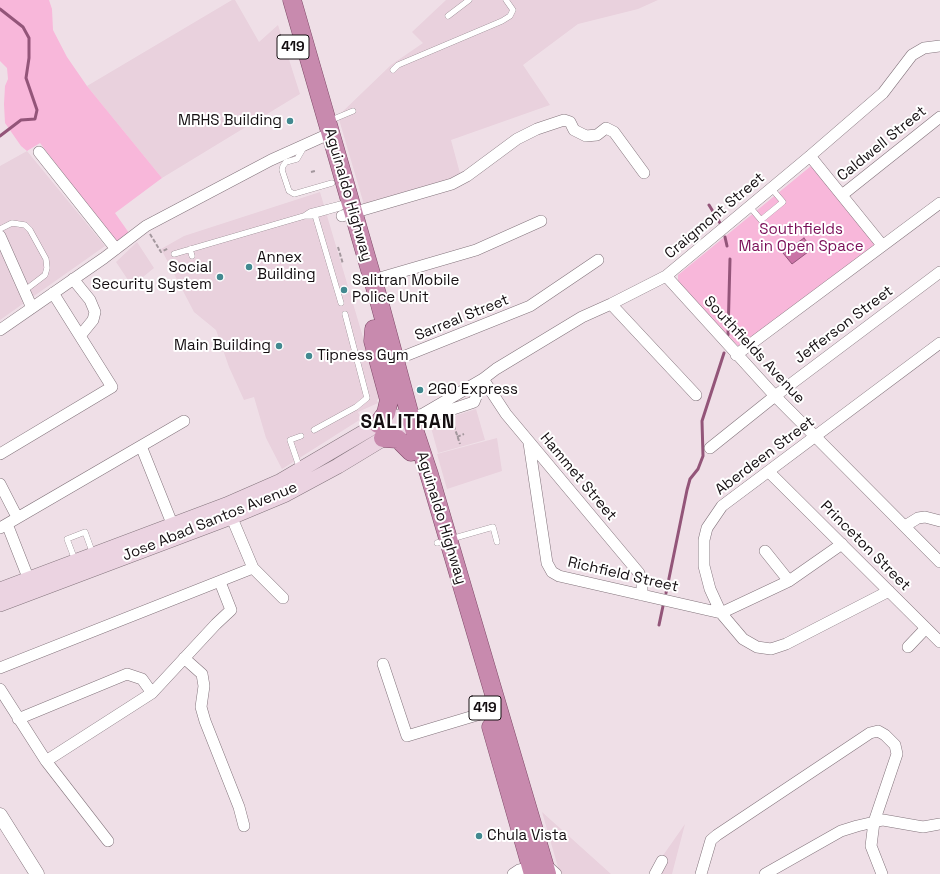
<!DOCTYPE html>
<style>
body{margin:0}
canvas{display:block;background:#efdfe7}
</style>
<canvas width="940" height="874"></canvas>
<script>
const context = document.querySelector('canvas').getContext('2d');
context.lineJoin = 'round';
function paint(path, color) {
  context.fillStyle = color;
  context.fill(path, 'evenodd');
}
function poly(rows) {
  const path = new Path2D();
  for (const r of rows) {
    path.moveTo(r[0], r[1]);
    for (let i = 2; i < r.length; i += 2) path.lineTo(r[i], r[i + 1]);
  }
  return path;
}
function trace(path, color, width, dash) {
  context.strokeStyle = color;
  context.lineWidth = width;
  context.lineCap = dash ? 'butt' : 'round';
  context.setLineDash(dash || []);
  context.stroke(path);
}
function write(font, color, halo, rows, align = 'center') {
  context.font = font + ' "Space Grotesk",sans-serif';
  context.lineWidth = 4;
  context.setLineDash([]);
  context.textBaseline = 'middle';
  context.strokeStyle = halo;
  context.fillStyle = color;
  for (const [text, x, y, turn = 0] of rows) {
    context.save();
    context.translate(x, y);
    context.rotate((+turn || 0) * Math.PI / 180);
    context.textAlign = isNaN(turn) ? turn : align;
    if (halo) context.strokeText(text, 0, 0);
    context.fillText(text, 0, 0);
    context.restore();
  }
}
paint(poly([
 [232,0,235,0,259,42,278,25,300,94,162,178,87,86],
 [446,0,658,0,638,9,578,24,523,65,550,105,451,140,461,177,365,208,338,116,391,65,423,43,412,32],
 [27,151,105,246,0,320,0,166],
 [320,192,381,398,377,400,378,403,358,412,361,419,282,469,266,438,254,397,244,400,229,367,216,330,194,312,161,249,184,236],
 [137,242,154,268,132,286,116,262],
 [476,409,485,440,438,453,430,424],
 [497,438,502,471,447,489,437,454],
 [542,812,611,874,560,874],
 [685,824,672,874,650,874]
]), '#e9d1dd');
paint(poly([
 [0,0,49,0,52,9,53,30,67,57,87,86,162,178,115,213,129,233,116,243,40,143,27,151,21,146,5,123,4,104,5,86,8,79,7,68,0,61],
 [811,166,876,244,739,347,678,282,678,275]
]), '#f8b7da');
const water = poly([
 [804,238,812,249,792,264,783,253,804,238]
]);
paint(water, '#ca73a6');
trace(water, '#935579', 1);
trace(poly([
 [0,9,23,27,29,38,29,58,26,78,37,110,35,119,21,120,0,136],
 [709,205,720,223],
 [725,237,727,246],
 [728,335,730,259],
 [666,593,687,490,690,479,698,469,703,456,702,421,724,353],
 [659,625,663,606]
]), '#935579', 3);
const service = poly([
 [448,16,469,0],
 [393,70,398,65,502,21,510,16,513,10,506,0],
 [329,121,353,111],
 [304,147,297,159,286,162,283,166,282,170,289,191,294,194,332,183],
 [750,207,761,220,783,202,772,189],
 [315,215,341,303],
 [304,216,310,212,345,203],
 [0,229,12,223,25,225,30,230,46,259,47,268,45,275,24,291],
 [190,249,192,256],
 [174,254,304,216,311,216,339,208,348,203],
 [314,430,356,407,367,398,345,314],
 [300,469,290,440,301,436],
 [437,543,493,527,497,542],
 [75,560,67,539,85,532,93,554]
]);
const minor = poly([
 [39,152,116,249],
 [810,156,882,245],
 [842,195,940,117],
 [342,216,452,184,467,176,517,139,537,129,564,120,570,122,574,130,586,136,597,135,606,128,614,132,644,173],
 [0,236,32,308],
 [666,276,775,396,940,562],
 [73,279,90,300,95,312,93,320,80,336],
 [373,280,476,250,541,221],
 [611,304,696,395],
 [0,330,104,258,146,226,271,160,331,133],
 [736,355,940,203],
 [395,360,530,306,598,260],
 [483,379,506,414,639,573,642,583,642,595],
 [410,417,423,414,483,379,496,369,582,317,611,304,666,276,810,156,883,93,912,55,924,48,940,46],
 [420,420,474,402,483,379],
 [529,443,547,563,552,572,559,576,721,613,789,581,842,544],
 [141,446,175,531],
 [710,448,775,396,940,272],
 [0,454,112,387,53,293],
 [769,472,940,642],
 [0,484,17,517],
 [229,511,253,568,283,598],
 [7,524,31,585],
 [905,526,918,518,925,517,940,521],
 [0,528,184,421],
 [765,551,789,581],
 [889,591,786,644,771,649,757,647,743,639,721,613,710,589,704,566,704,540,707,528,722,506,940,343],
 [908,647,926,628],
 [184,658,202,674,204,686,201,707,205,721,239,807,244,826],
 [383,664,407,736,487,712],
 [0,668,253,568],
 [0,689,46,761,108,841],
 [18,719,127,674,142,679,152,693],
 [46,761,152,693,216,624,231,610,220,582],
 [513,874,519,870,544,863,556,874],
 [655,874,662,861],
 [701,874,711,840,717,835,870,733,878,731,885,735,895,745,897,754,874,822,871,846,882,874],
 [765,874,841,831,857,826,883,820,923,827,940,824]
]);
const tertiary = poly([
 [0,815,37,874]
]);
const secondary = poly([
 [0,590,226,505,281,481,378,424,395,417,410,417],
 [0,604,231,517,286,494,338,466,404,426,412,423]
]);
const trunk = poly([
 [292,0,379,301,412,423,429,474,547,874],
 [374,329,373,341,389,400,386,413,378,424],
 [383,438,398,439,411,452],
 [491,727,533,874]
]);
trace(service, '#83747c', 6);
trace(minor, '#83747c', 12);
trace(tertiary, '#83747c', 15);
trace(secondary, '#83747c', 16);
trace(trunk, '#814c6a', 19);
trace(poly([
 [311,172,315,171],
 [150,234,161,252,169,248],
 [338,247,343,264],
 [452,420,460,444],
 [457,437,464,434]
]), '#a3979d', 2, [4, 2]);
trace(service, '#fff', 5.5);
trace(minor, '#fff', 11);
trace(tertiary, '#fff', 14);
trace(secondary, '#ebd3e1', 15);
trace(trunk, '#c88aae', 18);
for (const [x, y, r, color] of [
 [290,121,4,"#428990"],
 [249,267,4,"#428990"],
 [220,277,4,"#428990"],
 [344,290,4,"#428990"],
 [279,346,4,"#428990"],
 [309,356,4,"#428990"],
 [420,390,4,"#428990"],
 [479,836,4,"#428990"]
]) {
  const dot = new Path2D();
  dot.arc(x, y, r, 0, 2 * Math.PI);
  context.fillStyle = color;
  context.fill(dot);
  trace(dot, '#fff', 1.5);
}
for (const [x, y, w] of [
 [293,47,32],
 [485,708,32]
]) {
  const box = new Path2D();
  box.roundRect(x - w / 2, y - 12, w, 24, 3);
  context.fillStyle = '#fff';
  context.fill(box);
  trace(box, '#140e11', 1);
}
write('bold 14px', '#140e11', null, [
 ["419",293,47],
 ["419",485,708]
]);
write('15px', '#140e11', '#fff', [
 ["MRHS Building",282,121,"right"],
 ["Annex",257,258],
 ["Building",257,275],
 ["Social",212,268,"right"],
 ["Security System",212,285,"right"],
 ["Salitran Mobile",352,281],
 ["Police Unit",352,298],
 ["Main Building",271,346,"right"],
 ["Tipness Gym",317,356],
 ["2GO Express",428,390],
 ["Chula Vista",487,836]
], 'left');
write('15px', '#140e11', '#fff', [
 ["Caldwell Street",882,144,-39],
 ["Aguinaldo Highway",348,195,74],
 ["Craigmont Street",715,216,-40],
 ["Sarreal Street",462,318,-22],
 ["Jefferson Street",844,325,-37],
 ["Southfields Avenue",754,350,47],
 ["Aberdeen Street",765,456,-37],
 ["Hammet Street",578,477,50],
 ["Aguinaldo Highway",441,518,73],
 ["Jose Abad Santos Avenue",210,522,-22],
 ["Princeton Street",865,546,45],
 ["Richfield Street",623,575,13]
]);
write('15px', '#7a0e58', '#fff', [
 ["Southfields",801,230],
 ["Main Open Space",801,247]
]);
context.letterSpacing = '1px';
write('bold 19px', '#140e11', '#fff', [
 ["SALITRAN",408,423]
]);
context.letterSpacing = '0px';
</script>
